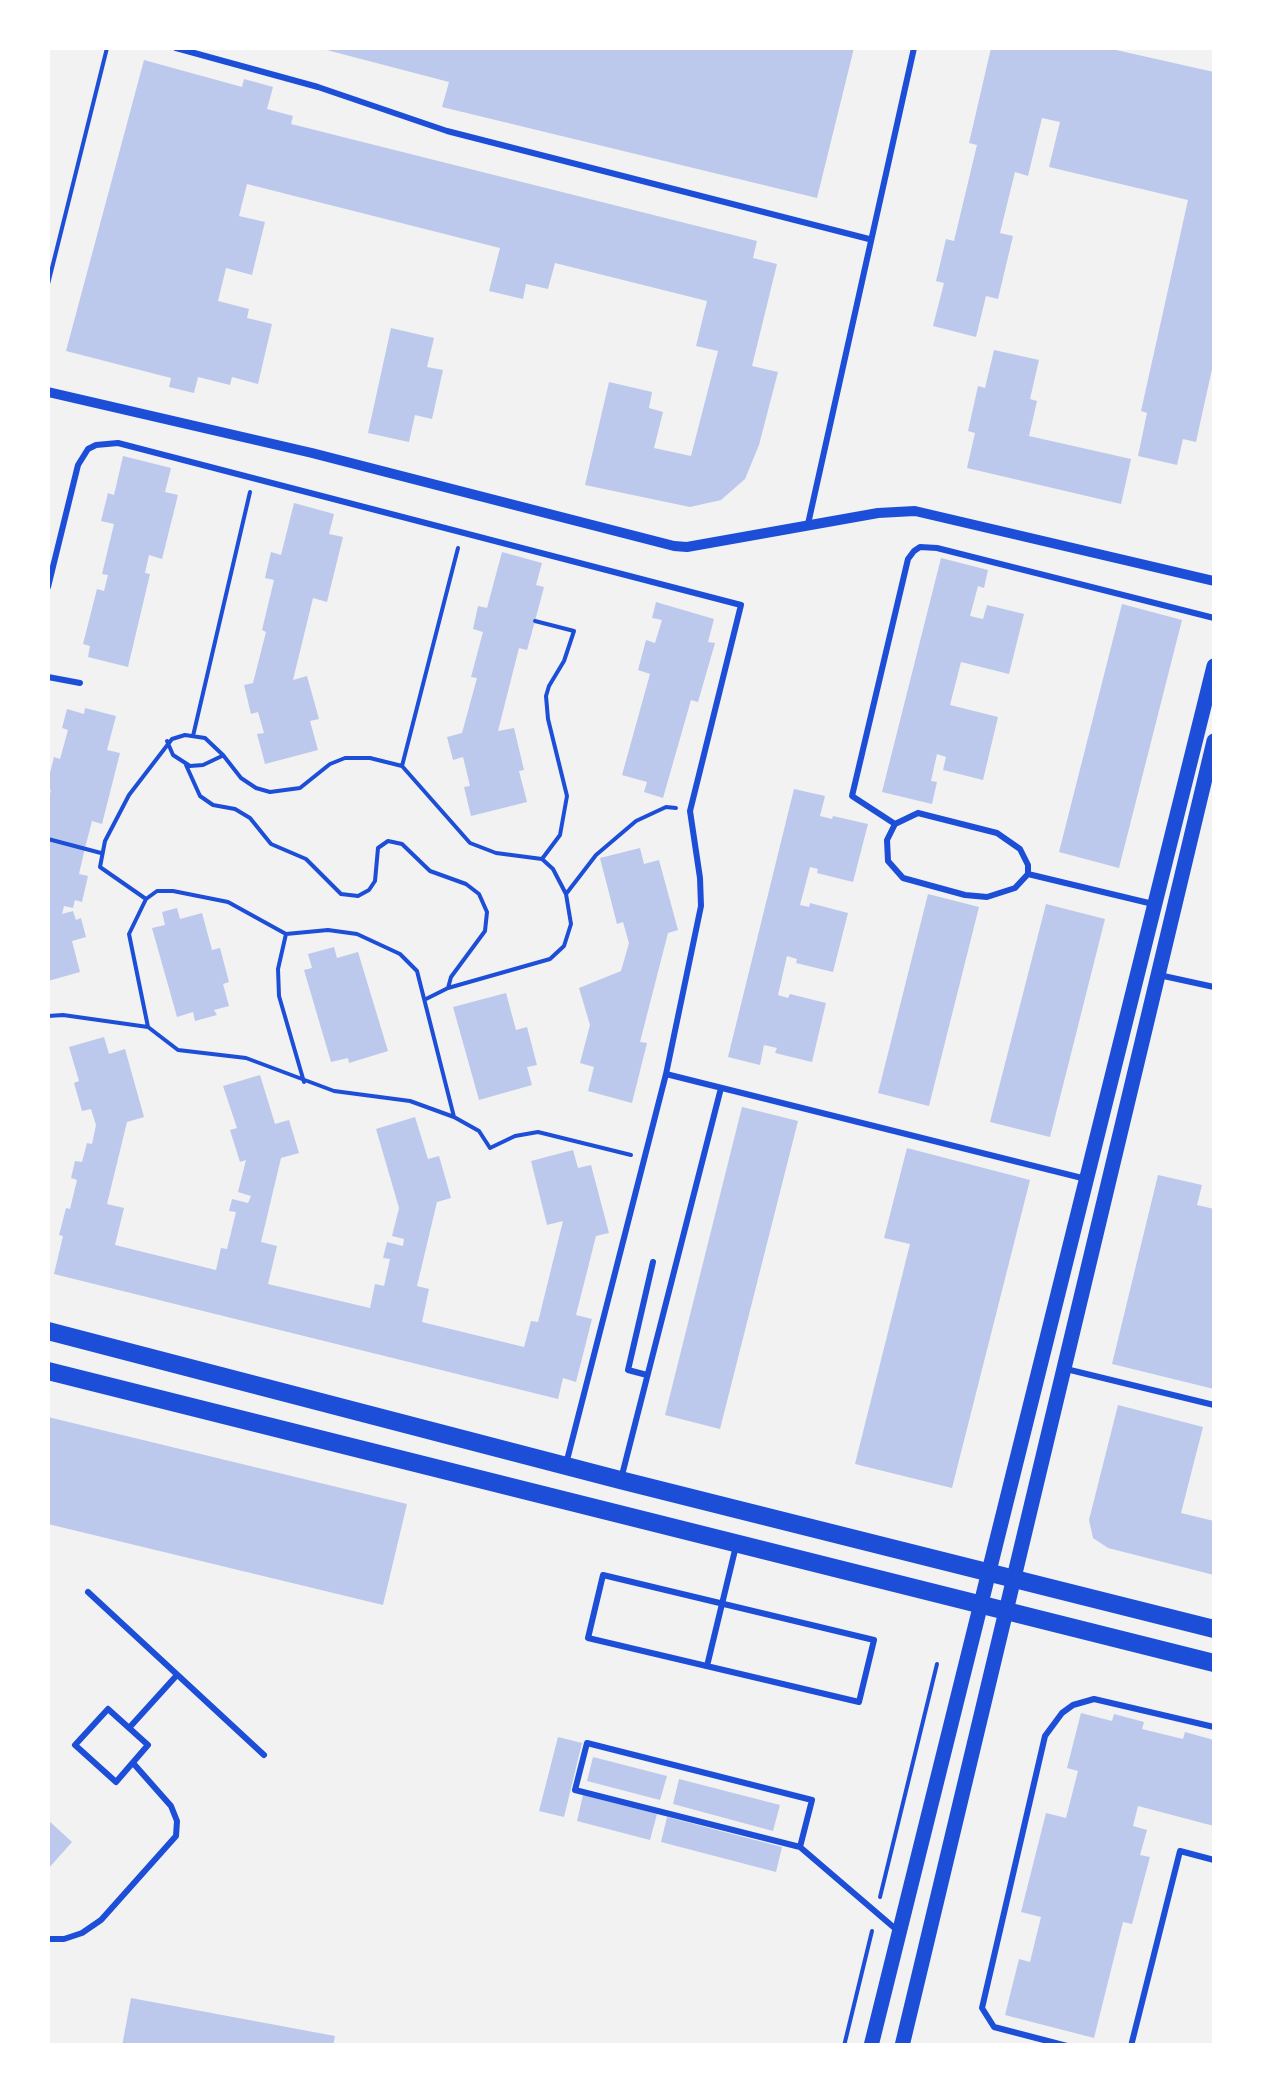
<!DOCTYPE html>
<style>
body{margin:0}
#map{position:relative;width:1262px;height:2093px;overflow:hidden;background:#f2f2f2;font-family:Bitter,serif}
canvas{display:block}
.frame{position:absolute;inset:0;border:50px solid #fff;pointer-events:none}
</style>
<div id="map">
<canvas width="1262" height="2093"></canvas>
<div class="frame"></div>
</div>
<script>
const context = document.querySelector('canvas').getContext('2d');
context.lineJoin = 'round';
function paint(path, color) {
  context.fillStyle = color;
  context.fill(path, 'evenodd');
}
function poly(rows) {
  const path = new Path2D();
  for (const r of rows) {
    path.moveTo(r[0], r[1]);
    for (let i = 2; i < r.length; i += 2) path.lineTo(r[i], r[i + 1]);
  }
  return path;
}
function trace(path, color, width, dash) {
  context.strokeStyle = color;
  context.lineWidth = width;
  context.lineCap = dash ? 'butt' : 'round';
  context.setLineDash(dash || []);
  context.stroke(path);
}
paint(poly([
 [319,48,854,48,817,198,442,107,449,82],
 [991,48,1107,48,1214,72,1214,360,1196,442,1183,439,1177,465,1138,456,1147,413,1141,411,1188,200,1049,167,1060,122,1042,118,1028,176,1015,172,1000,233,1013,236,998,299,986,296,976,337,933,326,944,283,936,281,946,239,954,241,977,145,969,143],
 [144,60,242,87,244,79,273,87,267,109,293,116,291,124,757,241,753,258,777,264,752,366,778,372,759,445,745,479,721,500,690,507,585,485,609,382,652,392,649,408,663,412,654,448,691,456,718,351,696,346,707,301,555,263,548,289,526,284,523,299,489,291,500,248,247,184,239,216,265,222,252,275,226,268,218,301,249,309,247,318,272,324,258,384,232,377,230,385,198,377,194,393,169,387,171,378,66,351],
 [391,328,434,338,427,367,443,370,432,419,415,415,409,442,368,433],
 [994,350,1039,360,1030,399,1037,401,1029,436,1131,459,1121,504,967,468,975,433,968,431,978,386,985,388],
 [123,456,171,468,165,492,178,495,162,559,149,555,145,573,150,574,128,667,88,657,90,646,83,644,97,589,104,591,108,575,102,574,114,524,101,521,108,493,114,495],
 [294,503,334,514,329,534,343,537,327,602,313,598,293,680,307,676,319,719,310,721,318,750,265,764,257,734,264,733,258,712,251,714,244,685,253,683,266,632,262,630,274,580,265,578,271,552,281,555],
 [502,552,542,563,536,585,544,587,535,621,527,650,519,648,498,731,514,728,524,770,519,771,527,802,471,816,464,787,470,786,463,757,453,760,447,737,462,733,477,678,471,677,483,632,473,629,478,606,487,608],
 [941,558,988,570,984,588,978,586,970,616,983,619,987,605,1024,614,1009,674,961,662,950,705,998,717,983,780,943,770,946,757,937,754,931,781,937,782,932,804,882,792],
 [656,602,714,619,708,642,715,643,698,702,691,700,663,798,644,792,647,782,622,775,650,674,638,670,646,640,655,643,662,620,652,618],
 [1122,604,1182,620,1119,868,1059,852],
 [85,708,116,716,107,750,120,753,102,824,92,821,85,848,79,874,88,876,82,902,75,900,73,908,64,906,62,914,73,911,76,920,81,918,86,937,72,941,80,972,48,981,48,802,51,790,48,790,48,781,54,757,60,759,68,730,62,728,67,709,84,714],
 [794,789,825,796,820,816,832,819,833,816,868,824,853,882,817,873,818,869,810,867,800,905,809,907,810,903,848,913,833,972,796,963,797,959,787,956,778,995,788,998,790,994,826,1003,812,1062,775,1053,777,1048,764,1045,760,1065,728,1057],
 [640,848,644,864,659,860,678,930,668,933,640,1042,647,1043,632,1103,588,1091,594,1067,580,1063,590,1025,579,988,621,971,629,943,623,922,617,924,600,858],
 [928,894,979,907,929,1106,878,1093],
 [1046,904,1105,919,1050,1137,990,1122],
 [177,908,180,919,202,913,212,950,220,948,229,982,223,984,229,1006,214,1010,217,1015,195,1021,193,1012,177,1017,152,928,165,925,162,912],
 [334,947,337,958,358,952,388,1051,349,1063,348,1058,331,1062,304,970,312,968,308,954],
 [506,993,516,1030,527,1027,537,1065,527,1067,532,1085,479,1100,453,1007],
 [104,1037,109,1054,125,1049,144,1117,127,1122,107,1204,124,1208,115,1245,216,1270,221,1248,227,1249,236,1212,229,1211,232,1199,248,1203,251,1196,238,1192,246,1160,240,1162,230,1130,237,1128,223,1086,260,1075,275,1124,289,1120,299,1153,281,1158,261,1242,277,1246,268,1284,370,1308,375,1284,384,1286,390,1259,383,1258,387,1242,403,1246,404,1239,392,1236,399,1208,376,1129,415,1117,428,1159,439,1156,451,1198,437,1202,417,1286,429,1289,422,1322,524,1347,531,1321,538,1322,563,1221,547,1225,531,1161,573,1150,578,1168,591,1165,609,1233,596,1236,576,1315,592,1319,576,1382,563,1378,558,1399,54,1274,63,1236,59,1235,66,1208,70,1209,77,1180,71,1178,75,1161,82,1162,87,1143,92,1144,96,1125,91,1109,82,1111,74,1083,79,1081,69,1047],
 [742,1107,798,1121,720,1429,665,1415],
 [907,1148,1030,1180,952,1488,855,1464,910,1244,884,1238],
 [1158,1175,1202,1185,1197,1205,1214,1209,1214,1389,1112,1364],
 [1118,1405,1203,1427,1181,1513,1214,1521,1214,1575,1108,1548,1093,1538,1089,1520],
 [48,1417,407,1504,383,1605,48,1524],
 [1081,1713,1112,1721,1114,1714,1144,1722,1142,1729,1183,1739,1185,1732,1214,1740,1214,1826,1138,1806,1133,1826,1147,1830,1140,1855,1150,1857,1132,1924,1123,1922,1094,2038,1005,2015,1019,1959,1030,1962,1041,1917,1021,1912,1046,1813,1066,1818,1078,1771,1067,1768],
 [558,1737,582,1743,564,1817,539,1811],
 [593,1757,667,1776,660,1800,587,1781],
 [679,1779,780,1805,773,1831,673,1804],
 [583,1795,657,1814,650,1840,577,1821],
 [667,1817,782,1847,776,1872,661,1842],
 [48,1820,72,1842,48,1869],
 [131,1998,335,2036,333,2046,122,2046]
]), '#bdc9ec');
trace(poly([
 [48,284,107,48],
 [535,621,574,631,564,661,549,686,546,696,548,719,567,796,560,835,542,859],
 [193,736,250,492],
 [167,741,173,755,190,766,203,765,222,756],
 [186,765,200,796,213,805,235,809,250,818,271,844,306,859,341,894,358,896,369,890,375,881,378,848,388,841,402,844,430,871,466,884,479,894,487,912,485,931,451,977,448,988],
 [402,766,458,548],
 [48,839,101,853],
 [566,894,596,855,636,821,666,807,676,808],
 [146,899,100,867,105,841,129,795,172,739,185,735,205,738,223,755,241,778,256,788,270,792,300,788,330,764,345,758,370,758,402,766,470,843,496,853,542,859,553,869,566,894,571,924,564,946,550,959,448,988,426,999],
 [286,934,278,969,279,996,304,1082],
 [48,1016,63,1015,148,1027,178,1050,246,1058,334,1091,410,1101,454,1117,479,1131,490,1148,515,1136,538,1132,631,1155],
 [148,1027,129,934,146,899,157,891,173,891,228,902,286,934,328,930,357,934,400,954,417,971,454,1117],
 [880,1897,937,1664],
 [844,2046,872,1931]
]), '#1d4ed8', 4);
trace(poly([
 [176,48,318,87,447,131,869,239],
 [808,524,914,48],
 [48,587,78,465,88,449,96,445,118,443,741,605,690,811,700,878,701,906,666,1074,566,1464],
 [48,677,80,683],
 [918,813,997,833,1020,849,1028,865,1028,874,1015,888,987,897,965,895,903,878,888,861,887,840,895,824,918,813],
 [895,824,852,796,908,559,914,551,920,547,937,548,1214,618],
 [1028,874,1153,904],
 [1159,975,1214,987],
 [666,1074,1086,1179],
 [1066,1369,1214,1405],
 [647,1375,628,1370,653,1262],
 [621,1479,721,1088],
 [603,1575,874,1640,859,1702,588,1638,603,1575],
 [88,1592,264,1755],
 [707,1666,736,1546],
 [108,1709,148,1745,116,1782,75,1745,108,1709],
 [129,1728,177,1675],
 [800,1847,812,1800,587,1743,575,1790,800,1847,898,1931],
 [48,1939,64,1939,82,1933,101,1920,176,1836,177,1821,171,1806,133,1763],
 [1067,2046,994,2027,982,2008,1045,1736,1062,1713,1073,1705,1094,1699,1214,1727],
 [1131,2046,1180,1851,1214,1860]
]), '#1d4ed8', 6);
trace(poly([
 [48,392,312,453,674,546,687,547,878,513,915,511,1214,581]
]), '#1d4ed8', 10);
trace(poly([
 [871,2046,1214,666],
 [902,2046,1214,741]
]), '#1d4ed8', 15);
trace(poly([
 [48,1331,620,1480,1214,1629],
 [48,1371,1214,1663]
]), '#1d4ed8', 18);
</script>
